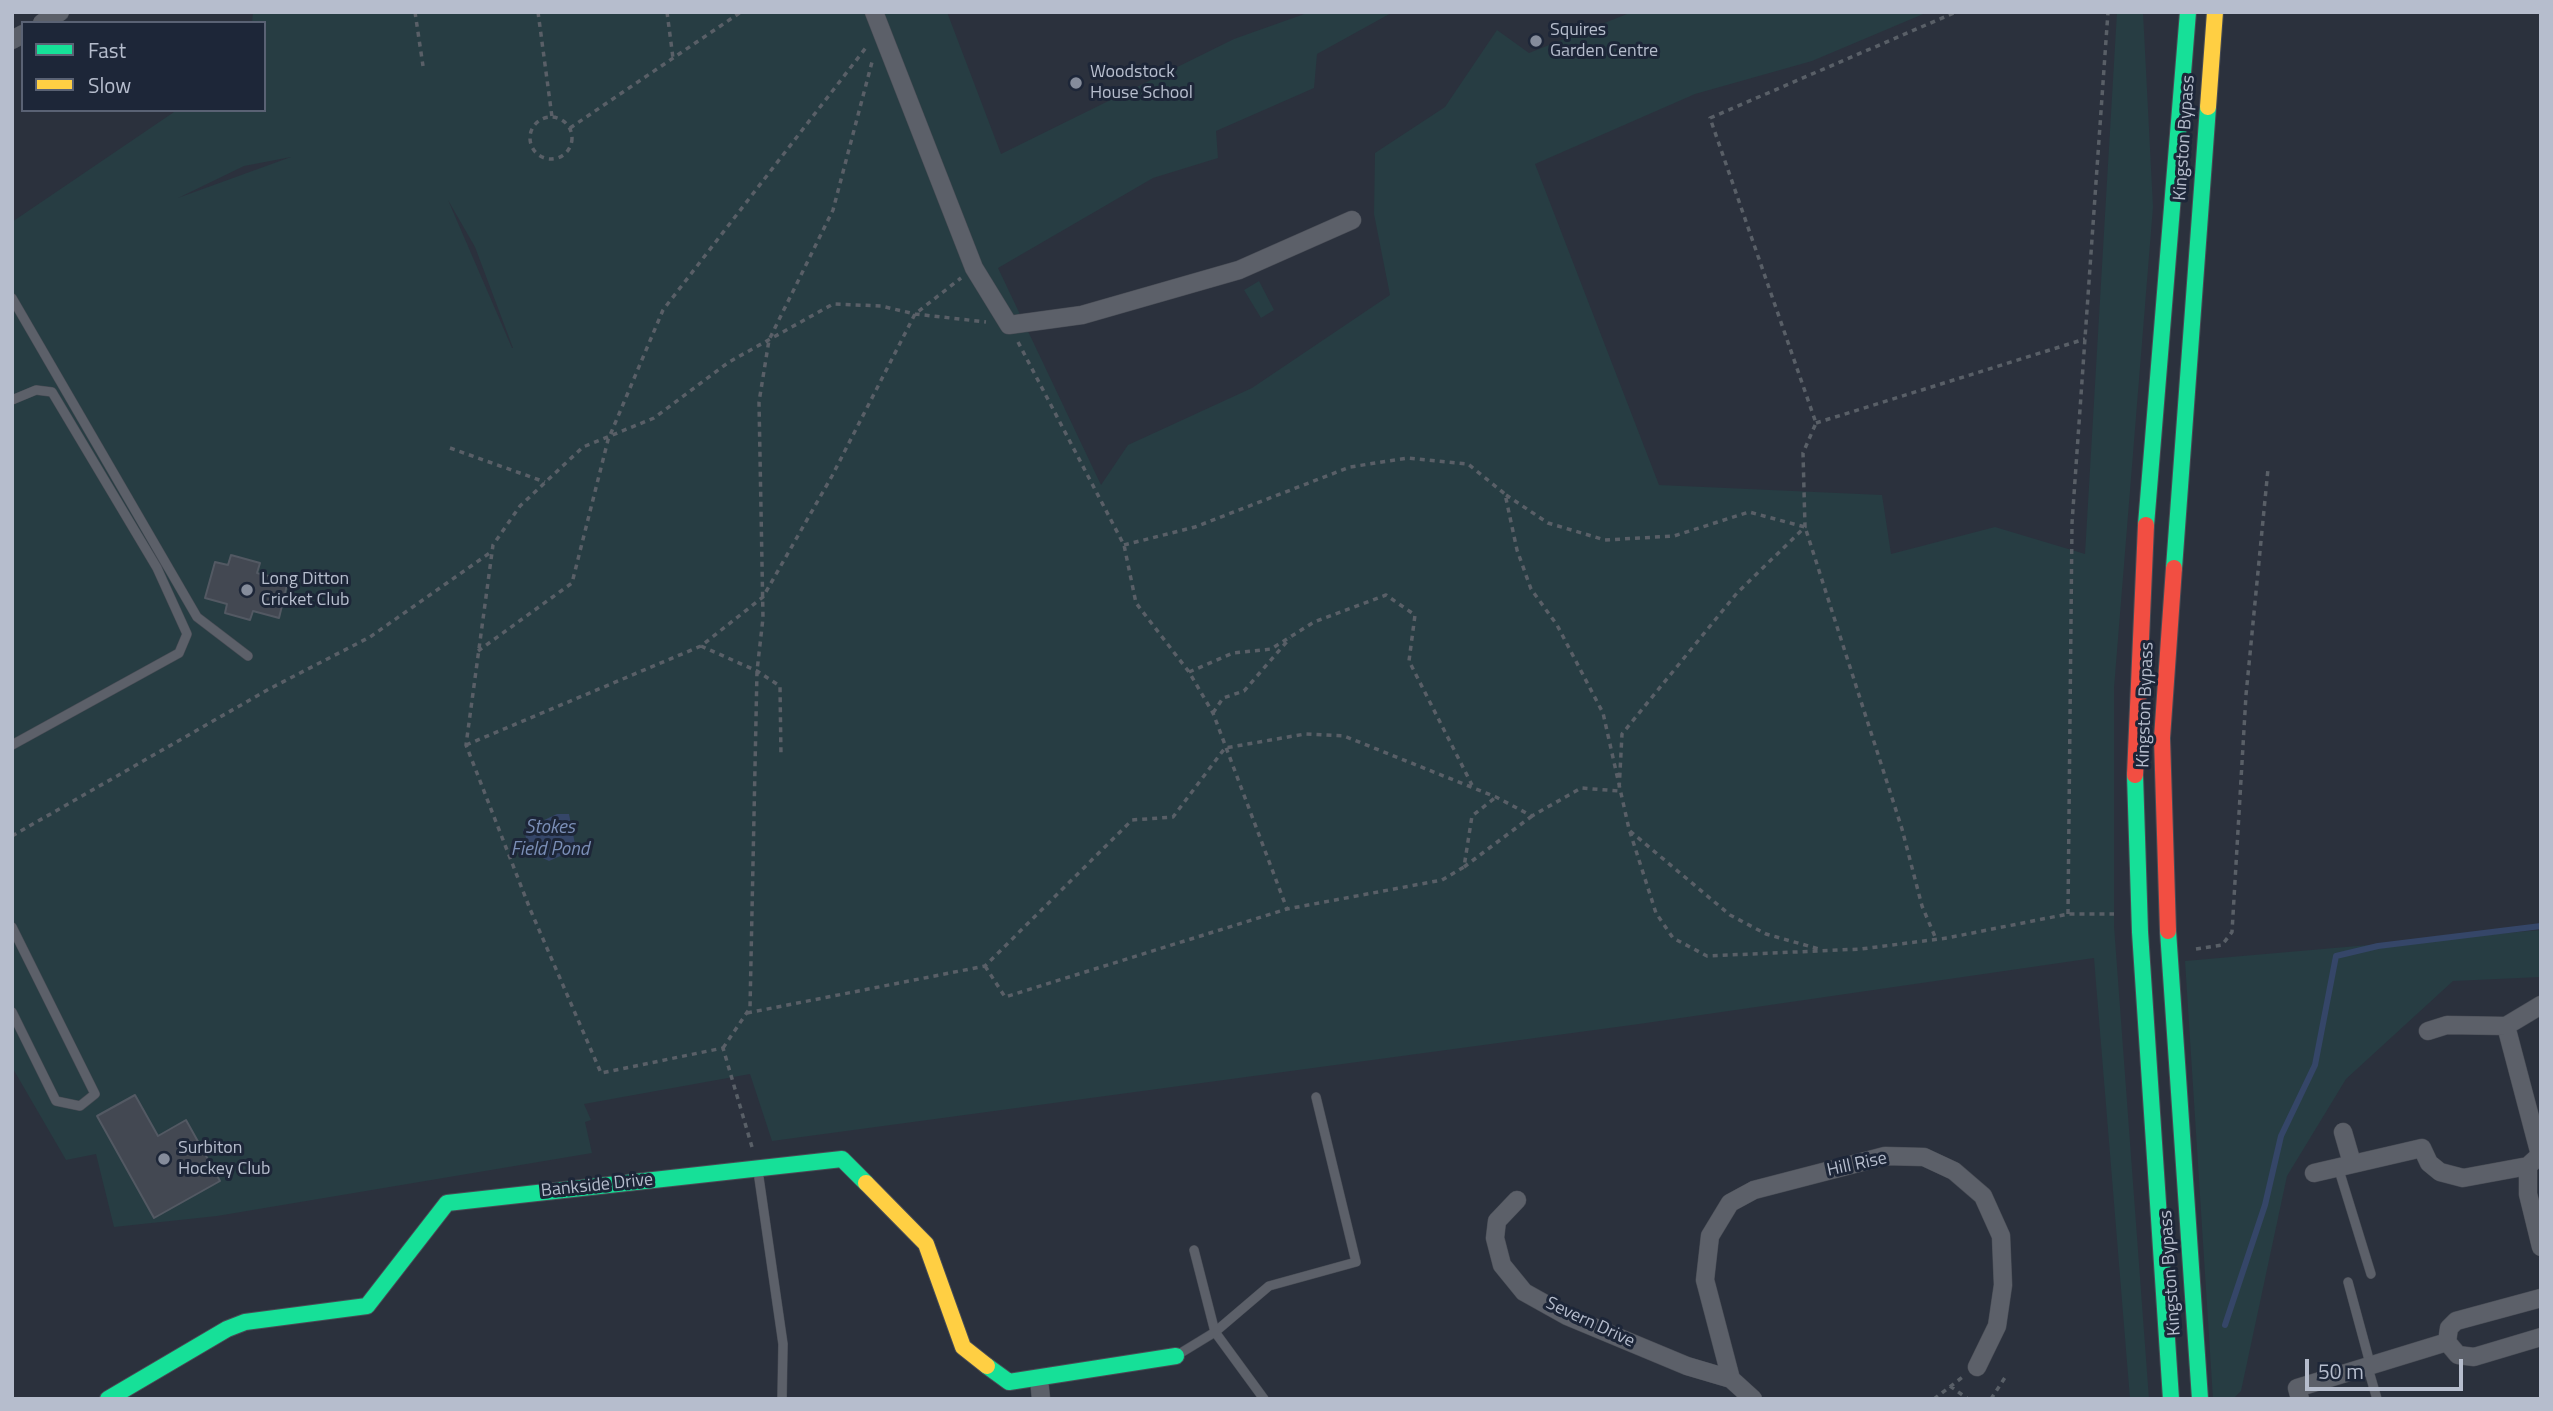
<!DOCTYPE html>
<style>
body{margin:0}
#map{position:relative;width:2553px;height:1411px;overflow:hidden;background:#2b313d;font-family:"Titillium Web",sans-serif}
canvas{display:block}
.frame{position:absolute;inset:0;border:14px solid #b6bdcd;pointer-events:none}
.legend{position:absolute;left:21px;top:21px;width:245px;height:91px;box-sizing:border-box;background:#1d2638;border:2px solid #5a6274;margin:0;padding:9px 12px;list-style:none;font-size:21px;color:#b6bdcd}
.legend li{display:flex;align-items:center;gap:14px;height:35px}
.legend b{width:35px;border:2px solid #5a6274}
.scale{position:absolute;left:2305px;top:1359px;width:158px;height:32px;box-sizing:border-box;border:4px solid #b6bdcd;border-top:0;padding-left:9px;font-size:21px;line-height:24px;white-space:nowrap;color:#b6bdcd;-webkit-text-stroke:5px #1d2638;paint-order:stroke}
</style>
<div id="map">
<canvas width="2553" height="1411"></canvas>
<div class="frame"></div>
<ul class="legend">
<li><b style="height:9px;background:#16e098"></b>Fast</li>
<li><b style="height:9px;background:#ffcf43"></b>Slow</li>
</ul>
<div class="scale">50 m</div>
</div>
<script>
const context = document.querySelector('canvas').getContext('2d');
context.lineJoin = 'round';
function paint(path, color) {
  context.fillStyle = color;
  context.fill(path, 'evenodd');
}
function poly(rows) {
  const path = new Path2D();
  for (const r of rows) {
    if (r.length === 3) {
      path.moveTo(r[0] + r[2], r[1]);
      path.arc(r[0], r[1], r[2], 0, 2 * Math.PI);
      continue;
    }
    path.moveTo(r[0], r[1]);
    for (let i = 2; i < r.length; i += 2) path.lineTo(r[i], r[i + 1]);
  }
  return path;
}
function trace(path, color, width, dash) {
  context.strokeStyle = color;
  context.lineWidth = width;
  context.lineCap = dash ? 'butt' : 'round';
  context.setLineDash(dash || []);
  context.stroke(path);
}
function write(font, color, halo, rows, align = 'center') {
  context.font = font + ' "Titillium Web",sans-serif';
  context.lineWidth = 6;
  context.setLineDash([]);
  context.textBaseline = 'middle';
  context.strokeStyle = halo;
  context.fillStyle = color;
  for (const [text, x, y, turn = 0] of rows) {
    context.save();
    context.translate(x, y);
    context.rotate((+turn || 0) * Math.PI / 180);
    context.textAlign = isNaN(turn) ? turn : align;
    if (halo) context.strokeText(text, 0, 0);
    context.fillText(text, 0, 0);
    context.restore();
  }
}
paint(poly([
 [253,12,947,12,1001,154,1234,39,1310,12,1393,12,1317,54,1314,88,1216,131,1218,158,1153,178,998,268,1101,485,1128,445,1252,388,1390,295,1374,214,1375,153,1445,107,1497,30,1529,53,1632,12,1928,12,1812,61,1695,94,1535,164,1659,485,1882,495,1891,554,1995,527,2085,554,2117,12,2143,12,2153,207,2114,688,2114,926,2149,1399,2130,1399,2094,958,1639,1024,772,1141,750,1074,584,1104,591,1120,585,1122,592,1153,217,1216,114,1227,96,1154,66,1160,12,1067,12,222,177,110,264,110,264,23,252,23],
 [291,157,178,198,244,166],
 [448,200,475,247,513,348,512,348],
 [1259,281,1274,310,1261,318,1244,290],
 [2541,930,2541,977,2453,981,2346,1079,2287,1176,2241,1391,2233,1399,2213,1399,2185,961]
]), '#273d43');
paint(poly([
 [557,814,569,814,576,849,549,861,532,853,523,830]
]), '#354668');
trace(poly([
 [2225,1325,2265,1205,2281,1136,2315,1065,2336,956,2378,946,2541,926]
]), '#354668', 6);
const building = poly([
 [231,555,260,563,257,573,288,581,279,618,253,611,250,620,225,613,227,604,205,598,215,562,228,565,231,555],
 [135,1095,158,1136,186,1120,220,1181,154,1218,97,1116,135,1095]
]);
paint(building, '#434852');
trace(building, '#535963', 2);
const lane = poly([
 [12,298,197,617,248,656],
 [12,400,36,390,52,392,157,568,187,634,179,653,12,745],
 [12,927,95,1094,80,1106,56,1101,12,1012],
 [2338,1167,2371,1274],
 [758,1171,783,1344,782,1399],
 [1194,1250,1215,1332,1264,1399],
 [2348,1282,2371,1367],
 [1179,1354,1215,1332,1269,1286,1356,1262,1316,1097],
 [2368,1368,2377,1399]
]);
const street = poly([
 [874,12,974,268,1009,325,1082,315,1239,270,1352,220],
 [42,23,60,12],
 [12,40,23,34],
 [2506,1026,2541,1005],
 [2428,1031,2447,1025,2506,1026,2540,1155,2528,1166],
 [2343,1132,2352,1163],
 [2314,1173,2422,1148,2429,1163,2440,1172,2463,1178,2528,1166,2528,1194,2541,1247],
 [1517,1200,1497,1221,1495,1238,1502,1265,1524,1292,1567,1316,1687,1366,1731,1379,1753,1399],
 [2447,1342,2449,1328,2456,1321,2541,1298],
 [1039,1379,1041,1399],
 [1731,1379,1705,1280,1710,1236,1730,1203,1754,1190,1885,1156,1924,1157,1954,1171,1983,1196,2001,1236,2003,1285,1997,1326,1977,1367],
 [2300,1399,2297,1388,2447,1342,2458,1355,2474,1357,2541,1337]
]);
const fast = poly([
 [2146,525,2188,12],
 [2174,568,2208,107],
 [2135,775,2140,932,2171,1399],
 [2168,931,2200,1399],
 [987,1366,1009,1382,1176,1356],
 [108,1399,227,1329,245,1322,367,1306,447,1203,842,1159,866,1183]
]);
const slow = poly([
 [2208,107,2215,12],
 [866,1183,926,1244,963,1347,987,1366]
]);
const jam = poly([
 [2135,775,2146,525],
 [2168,931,2162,738,2174,568]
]);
trace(lane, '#484c55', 10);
trace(street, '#484c55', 19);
trace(fast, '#484c55', 18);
trace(slow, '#484c55', 18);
trace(jam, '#484c55', 18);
trace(poly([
 [415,12,423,66],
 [538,12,552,117],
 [667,12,673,58],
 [551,138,21],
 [570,128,741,12],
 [1018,342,1124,545,1136,603,1189,672,1213,713,1287,909,1442,880,1464,867,1472,816,1496,797],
 [1816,423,2085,339],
 [450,448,545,482],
 [1506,495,1548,523,1605,540,1674,536,1749,512,1805,527,1902,829,1922,906,1936,939],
 [1124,545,1195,527,1350,467,1408,458,1468,464,1505,494,1517,550,1531,589,1557,625,1603,713,1629,829,1656,913,1673,938,1707,956,1861,949,1947,938,2068,914,2114,914],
 [701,646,757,671,780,686,781,757],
 [478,651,572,583,608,440,663,310,868,45],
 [1189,672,1233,653,1271,649,1314,622,1386,595,1415,615,1409,661,1472,785],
 [1213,713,1223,698,1244,691,1290,638],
 [466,745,701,646,763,597,832,476,915,314,961,278],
 [1630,831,1730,915,1766,934,1819,949],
 [12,836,269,689,370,637,491,552],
 [1464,867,1532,816],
 [2068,914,2072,523,2108,12],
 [2196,949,2222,945,2232,932,2246,695,2268,469],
 [985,966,1005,997,1287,909],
 [747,1013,985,966,1132,820,1173,817,1225,748,1305,734,1344,736,1496,797,1532,816,1581,788,1619,791,1622,734,1737,593,1805,527,1803,453,1816,423,1710,118,1956,12],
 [723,1048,750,1008,757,671,763,618,759,402,769,340,833,210,872,62],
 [752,1147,723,1048,601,1073,530,909,466,745,493,545,520,506,583,447,654,418,729,362,833,304,881,306,915,314,986,322],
 [1950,1386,1968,1399],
 [1934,1399,1964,1376],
 [1991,1399,2006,1376]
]), '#595f67', 3.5, [5, 5]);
trace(lane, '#5c6069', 9);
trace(street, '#5c6069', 18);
trace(fast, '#16e098', 16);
trace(slow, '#ffcf43', 16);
trace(jam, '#f24e42', 16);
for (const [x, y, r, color] of [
 [1536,41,7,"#858c9b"],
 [1076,83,7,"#858c9b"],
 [247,590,7,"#858c9b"],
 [164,1159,7,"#858c9b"]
]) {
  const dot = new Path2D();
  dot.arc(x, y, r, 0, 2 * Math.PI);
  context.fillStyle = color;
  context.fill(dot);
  trace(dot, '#1d2638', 2.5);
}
write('18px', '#b6bdcd', '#1d2638', [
 ["Squires",1550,31],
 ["Garden Centre",1550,52],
 ["Woodstock",1090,73],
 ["House School",1090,94],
 ["Long Ditton",261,580],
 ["Cricket Club",261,601],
 ["Surbiton",178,1149],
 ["Hockey Club",178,1170]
], 'left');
write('18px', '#b6bdcd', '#1d2638', [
 ["Kingston Bypass",2185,138,-86],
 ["Kingston Bypass",2146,705,-88],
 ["Hill Rise",1857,1165,-12],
 ["Bankside Drive",597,1186,-6],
 ["Kingston Bypass",2171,1273,-94],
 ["Severn Drive",1590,1323,25]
]);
write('italic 19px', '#7b8fb7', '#1d2638', [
 ["Stokes",550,828],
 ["Field Pond",550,850]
]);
</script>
